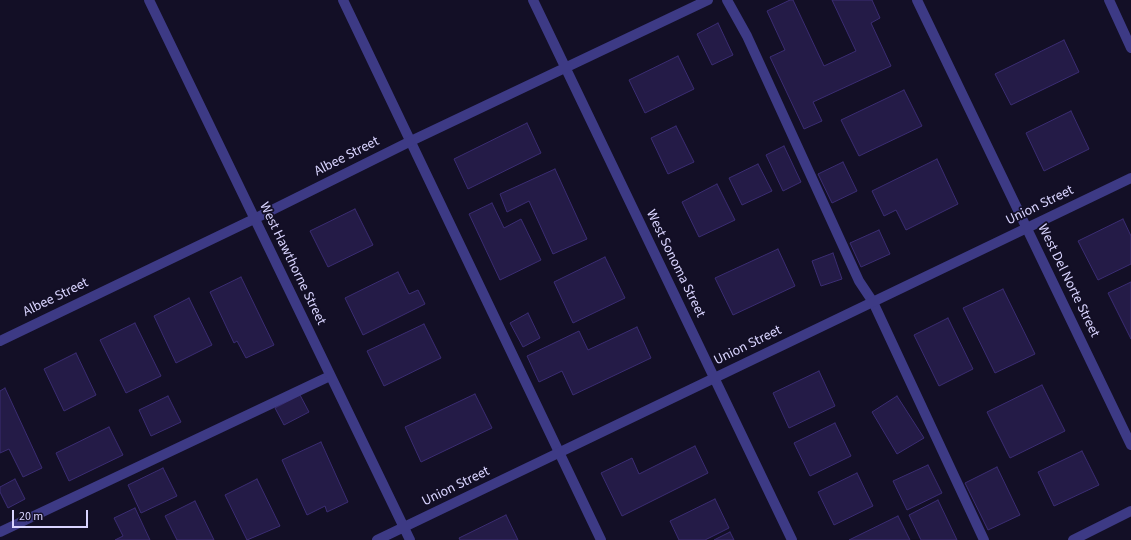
<!DOCTYPE html>
<style>
body{margin:0}
#map{position:relative;width:1131px;height:540px;overflow:hidden;background:#130f26;font-family:"Source Sans 3",sans-serif}
canvas{display:block}
.scale{position:absolute;left:12px;top:510px;width:76px;height:18px;box-sizing:border-box;border:2px solid #d9d4ff;border-top:0;padding-left:5px;font-size:12px;line-height:14px;white-space:nowrap;color:#d9d4ff;-webkit-text-stroke:3px #130f26;paint-order:stroke}
</style>
<div id="map">
<canvas width="1131" height="540"></canvas>
<div class="scale">20 m</div>
</div>
<script>
const context = document.querySelector('canvas').getContext('2d');
context.lineJoin = 'round';
function paint(path, color) {
  context.fillStyle = color;
  context.fill(path, 'evenodd');
}
function poly(rows) {
  const path = new Path2D();
  for (const r of rows) {
    path.moveTo(r[0], r[1]);
    for (let i = 2; i < r.length; i += 2) path.lineTo(r[i], r[i + 1]);
  }
  return path;
}
function trace(path, color, width, dash) {
  context.strokeStyle = color;
  context.lineWidth = width;
  context.lineCap = dash ? 'butt' : 'round';
  context.setLineDash(dash || []);
  context.stroke(path);
}
function write(font, color, halo, rows, align = 'center') {
  context.font = font + ' "Source Sans 3",sans-serif';
  context.lineWidth = 3.5;
  context.setLineDash([]);
  context.textBaseline = 'middle';
  context.strokeStyle = halo;
  context.fillStyle = color;
  for (const [text, x, y, turn = 0] of rows) {
    context.save();
    context.translate(x, y);
    context.rotate((+turn || 0) * Math.PI / 180);
    context.textAlign = isNaN(turn) ? turn : align;
    if (halo) context.strokeText(text, 0, 0);
    context.fillText(text, 0, 0);
    context.restore();
  }
}
const building = poly([
 [790,0,793,0,824,66,856,51,832,0,872,0,880,18,871,23,891,66,813,102,822,121,804,129,770,57,785,50,767,11,790,0],
 [718,23,733,55,712,65,697,34,718,23],
 [1064,40,1079,72,1011,105,995,74,1064,40],
 [678,56,694,89,645,113,629,80,678,56],
 [904,90,922,126,859,156,841,120,904,90],
 [1071,111,1089,149,1044,171,1026,133,1071,111],
 [527,123,541,153,468,189,454,159,527,123],
 [676,126,694,162,668,174,651,138,676,126],
 [784,146,801,182,783,191,766,155,784,146],
 [937,159,958,204,906,230,896,210,884,216,872,191,937,159],
 [843,162,857,191,832,203,818,174,843,162],
 [758,164,772,191,742,205,729,178,758,164],
 [555,169,587,239,553,254,529,201,507,212,500,194,555,169],
 [717,184,735,220,699,237,682,202,717,184],
 [492,203,504,228,521,219,541,260,500,280,469,214,492,203],
 [355,209,373,245,328,267,310,231,355,209],
 [1123,219,1131,236,1131,264,1098,280,1078,241,1123,219],
 [879,230,890,254,861,267,850,243,879,230],
 [778,249,795,286,733,315,715,278,778,249],
 [833,253,842,279,821,286,812,261,833,253],
 [605,257,625,298,573,323,554,282,605,257],
 [398,272,409,294,418,290,425,304,363,335,345,298,398,272],
 [241,277,274,345,246,358,237,341,234,343,210,292,241,277],
 [1131,282,1131,339,1108,293,1131,282],
 [1003,289,1035,354,995,373,963,308,1003,289],
 [189,298,212,345,176,363,154,316,189,298],
 [528,313,540,338,523,347,510,323,528,313],
 [948,318,973,369,939,386,914,335,948,318],
 [135,323,161,376,126,393,100,340,135,323],
 [424,324,441,358,384,386,367,351,424,324],
 [637,327,651,358,573,395,562,371,539,382,527,356,579,331,588,350,637,327],
 [76,353,96,395,64,411,44,369,76,353],
 [819,371,835,406,789,428,773,393,819,371],
 [1042,385,1065,431,1010,458,987,412,1042,385],
 [5,388,42,468,23,477,9,449,0,453,0,391,5,388],
 [475,394,492,428,421,462,405,427,475,394],
 [300,395,309,412,284,425,275,408,300,395],
 [168,396,181,422,151,436,139,410,168,396],
 [897,396,924,438,897,454,872,412,897,396],
 [835,423,851,456,810,476,794,443,835,423],
 [109,427,123,455,69,481,56,453,109,427],
 [321,442,348,502,327,512,325,506,307,515,282,460,321,442],
 [695,446,708,473,622,516,601,473,632,458,639,474,695,446],
 [1082,451,1099,485,1054,506,1038,472,1082,451],
 [928,465,942,493,907,510,893,481,928,465],
 [997,467,1020,515,988,530,965,483,997,467],
 [163,468,177,496,141,513,128,485,163,468],
 [857,473,873,506,834,525,818,492,857,473],
 [15,479,25,499,8,508,0,492,0,487,15,479],
 [257,479,280,526,247,540,225,495,257,479],
 [715,499,729,528,705,540,679,540,670,521,715,499],
 [938,500,957,540,921,540,909,515,938,500],
 [195,501,214,540,177,540,165,516,195,501],
 [135,508,150,540,115,540,123,536,114,518,135,508],
 [506,515,518,540,460,540,459,538,506,515],
 [898,516,910,540,849,540,898,516],
 [730,532,734,540,714,540,730,532]
]);
paint(building, '#241b47');
trace(building, '#3b2d73', 1);
trace(poly([
 [343,0,601,540],
 [727,0,747,36,859,281,873,302,984,540],
 [1109,0,1131,48],
 [0,532,330,376]
]), '#3d3a85', 10);
trace(poly([
 [149,0,410,540],
 [533,0,792,540],
 [917,0,1131,445],
 [0,341,254,219,411,141,708,0],
 [377,540,1131,178],
 [1073,540,1131,511]
]), '#3d3a85', 10);
write('14px', '#d9d4ff', '#130f26', [
 ["Albee Street",347,157,-27],
 ["Union Street",1040,206,-26],
 ["West Hawthorne Street",292,264,64],
 ["West Sonoma Street",675,264,64],
 ["West Del Norte Street",1068,281,64],
 ["Albee Street",56,298,-26],
 ["Union Street",748,346,-26],
 ["Union Street",456,487,-26]
]);
</script>
